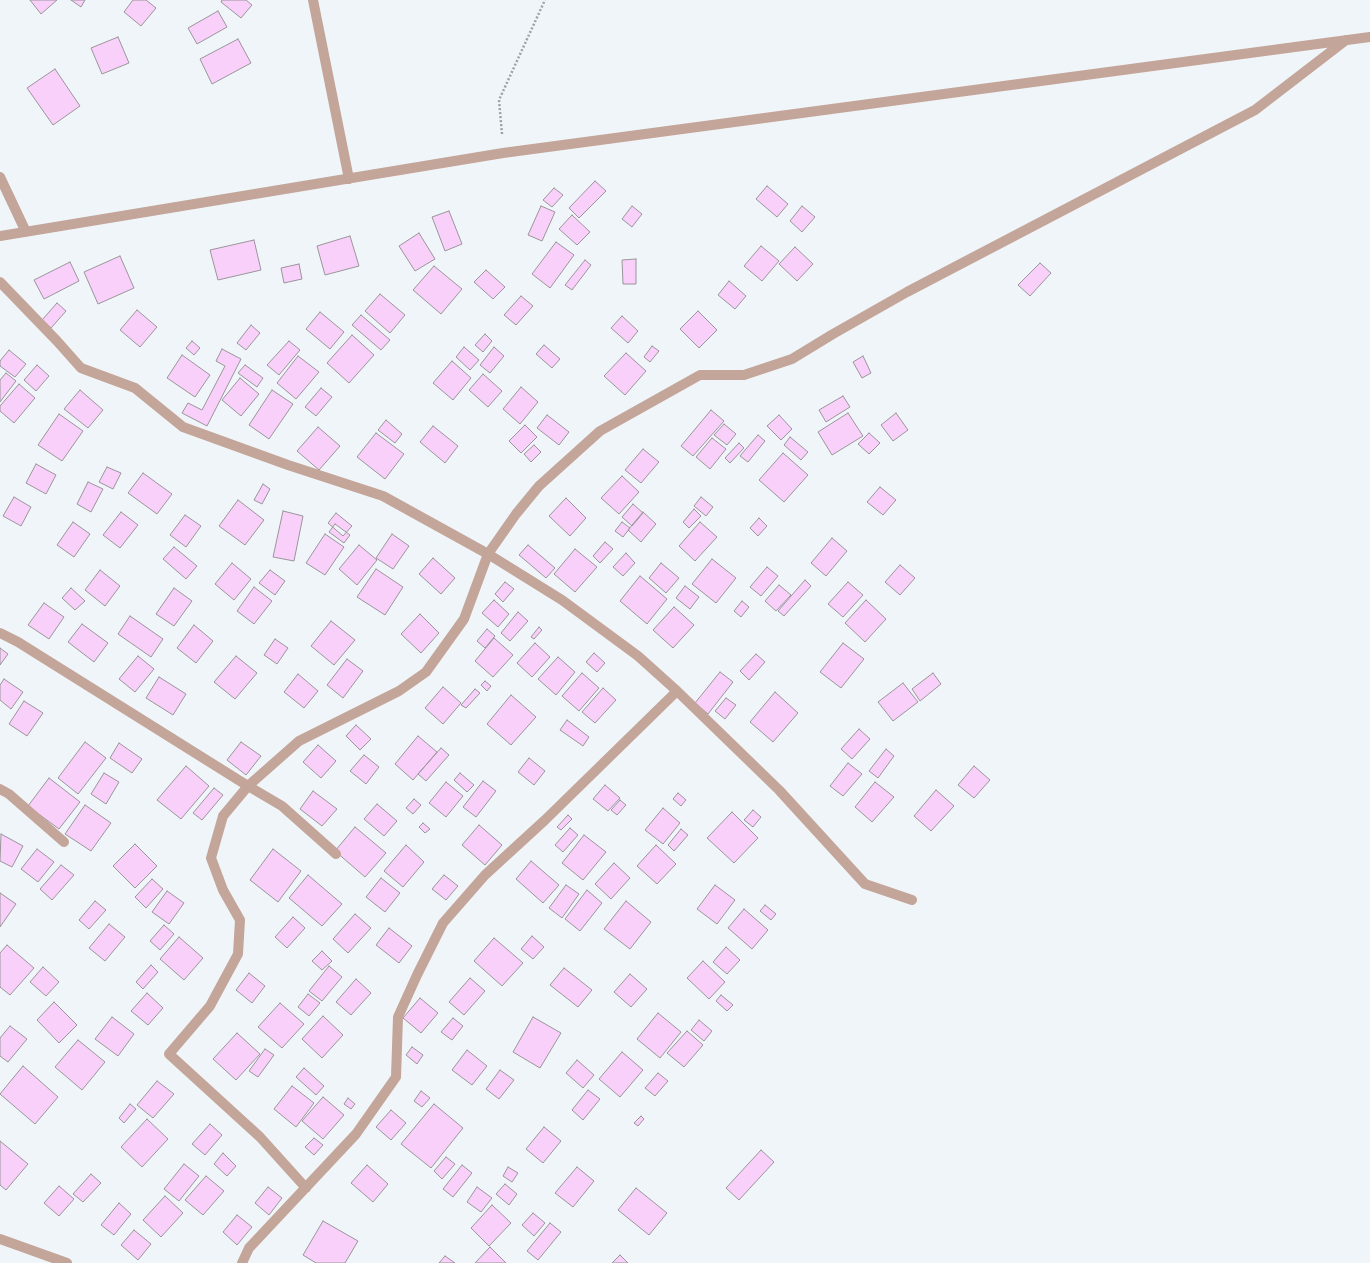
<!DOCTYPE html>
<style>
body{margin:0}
canvas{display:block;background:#f0f5f9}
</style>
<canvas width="1370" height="1263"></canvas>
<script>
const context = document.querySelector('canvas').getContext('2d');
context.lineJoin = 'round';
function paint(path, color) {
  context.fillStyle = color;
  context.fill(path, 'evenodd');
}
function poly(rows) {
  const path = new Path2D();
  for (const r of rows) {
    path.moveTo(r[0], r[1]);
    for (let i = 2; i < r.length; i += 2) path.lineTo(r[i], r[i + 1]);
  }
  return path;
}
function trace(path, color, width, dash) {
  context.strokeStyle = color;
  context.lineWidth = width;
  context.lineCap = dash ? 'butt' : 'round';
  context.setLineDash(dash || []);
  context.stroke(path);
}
const building = poly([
 [30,0,57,0,41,14,30,0],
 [71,0,85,0,81,7,71,0],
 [133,0,146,0,156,8,141,26,124,12,133,0],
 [222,0,246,0,252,5,241,18,221,2,222,0],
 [218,11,227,27,197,44,188,28,218,11],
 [118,37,129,63,102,74,91,48,118,37],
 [238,39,251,63,212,84,200,59,238,39],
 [55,69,80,106,53,125,27,88,55,69],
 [595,181,606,191,579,218,569,208,595,181],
 [767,186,788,204,777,217,756,199,767,186],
 [554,188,563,195,552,207,543,200,554,188],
 [541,206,555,212,542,241,528,235,541,206],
 [632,206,642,214,632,227,622,219,632,206],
 [802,206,815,217,802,232,790,221,802,206],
 [449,211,462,244,445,251,432,217,449,211],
 [572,215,590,232,577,245,559,229,572,215],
 [419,233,435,259,415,271,399,246,419,233],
 [350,236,359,266,325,275,317,246,350,236],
 [254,240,261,270,218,280,210,250,254,240],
 [556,242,574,255,550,288,532,274,556,242],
 [761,246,779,261,762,281,744,266,761,246],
 [795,247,813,264,797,281,779,264,795,247],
 [120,256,134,288,98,304,84,272,120,256],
 [636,259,636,284,623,284,622,260,636,259],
 [585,260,591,265,572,290,565,285,585,260],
 [70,262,79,281,44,299,34,280,70,262],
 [1040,263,1051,273,1030,296,1018,285,1040,263],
 [299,264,302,279,284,283,281,268,299,264],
 [434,266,462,289,441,314,413,290,434,266],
 [486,270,505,287,493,299,474,282,486,270],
 [729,281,746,296,735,309,718,295,729,281],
 [380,294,405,315,390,333,365,311,380,294],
 [521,296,533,306,516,325,504,315,521,296],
 [57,303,66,311,51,328,42,320,57,303],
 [137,310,157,327,140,347,120,330,137,310],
 [698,311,717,330,699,348,680,329,698,311],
 [320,312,344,332,330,349,306,329,320,312],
 [361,315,390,340,381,350,352,325,361,315],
 [622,316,638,331,628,343,611,328,622,316],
 [251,325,260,333,246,350,237,343,251,325],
 [485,334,492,341,483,352,475,345,485,334],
 [352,335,374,355,349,383,327,363,352,335],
 [192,341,200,348,194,355,186,348,192,341],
 [289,341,300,350,279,375,267,365,289,341],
 [544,345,560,359,552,368,536,354,544,345],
 [652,346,659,351,650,362,644,357,652,346],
 [464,347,479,360,470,370,456,357,464,347],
 [494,347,504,356,490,373,480,365,494,347],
 [222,349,241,359,207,426,182,413,188,403,202,410,225,366,216,361,222,349],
 [9,350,26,364,15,377,0,366,0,361,9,350],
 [626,353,646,371,625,395,604,376,626,353],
 [182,355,210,375,195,397,167,378,182,355],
 [298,356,319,372,296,399,277,383,298,356],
 [863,356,871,373,862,378,853,362,863,356],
 [452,361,471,378,453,400,433,383,452,361],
 [37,365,49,376,36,391,24,380,37,365],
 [245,365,263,378,257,387,238,373,245,365],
 [6,373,16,381,0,402,0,380,6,373],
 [483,374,502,391,488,407,469,390,483,374],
 [240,378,259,394,241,416,222,400,240,378],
 [19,384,35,398,14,423,0,411,0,406,19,384],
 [521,387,538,402,520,424,503,409,521,387],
 [321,388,332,397,316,416,305,407,321,388],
 [80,390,103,410,88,428,64,409,80,390],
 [272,390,293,404,269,439,249,425,272,390],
 [843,396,850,407,826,422,819,410,843,396],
 [711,410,724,421,693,456,681,446,711,410],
 [848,413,863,436,832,455,818,432,848,413],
 [896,413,908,430,893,441,881,425,896,413],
 [59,414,83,431,62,461,38,445,59,414],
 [547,415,569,432,559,445,537,428,547,415],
 [779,415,792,429,781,440,767,426,779,415],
 [386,420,402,434,395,443,378,430,386,420],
 [724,424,736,434,727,445,714,435,724,424],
 [525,425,537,437,521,453,509,441,525,425],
 [433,426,458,446,445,463,420,442,433,426],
 [318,427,340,446,319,470,297,451,318,427],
 [376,433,404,454,385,479,357,457,376,433],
 [869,433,880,443,869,454,858,444,869,433],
 [758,435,765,441,748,462,740,456,758,435],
 [790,437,808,452,801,460,784,445,790,437],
 [712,438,726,449,710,469,696,457,712,438],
 [739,443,744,448,730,463,725,458,739,443],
 [534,445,541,452,531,462,524,454,534,445],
 [643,449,659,462,641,483,625,470,643,449],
 [783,453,808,475,784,502,759,480,783,453],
 [36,464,56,475,46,494,26,483,36,464],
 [107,467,121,473,113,489,99,482,107,467],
 [143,473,172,494,157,514,128,493,143,473],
 [622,476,639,492,619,514,601,498,622,476],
 [88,482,103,489,91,512,77,504,88,482],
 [263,484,270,489,262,504,254,500,263,484],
 [880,487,896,500,883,515,867,502,880,487],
 [14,497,31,507,21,526,3,516,14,497],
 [701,497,713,507,706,516,694,506,701,497],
 [566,498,586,518,570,536,549,516,566,498],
 [238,500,264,520,245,545,219,526,238,500],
 [633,504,643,513,632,526,622,517,633,504],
 [694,509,701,516,689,528,683,522,694,509],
 [283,511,303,516,294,561,273,557,283,511],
 [121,512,138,525,120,548,103,535,121,512],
 [643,512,656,524,641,542,628,530,643,512],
 [336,513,352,526,343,536,328,523,336,513],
 [185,515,201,526,186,547,170,535,185,515],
 [759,518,767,526,758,536,750,528,759,518],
 [73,522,90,534,74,557,57,545,73,522],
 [622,522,630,528,623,537,615,531,622,522],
 [700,522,717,537,695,561,679,546,700,522],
 [335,524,350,535,344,543,329,532,335,524],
 [325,534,344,547,325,575,306,563,325,534],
 [392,534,409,546,393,569,376,558,392,534],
 [832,538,847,551,826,576,811,563,832,538],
 [605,542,613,549,600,563,593,556,605,542],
 [359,545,377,560,357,585,339,569,359,545],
 [528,545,555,568,546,578,519,555,528,545],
 [174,547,197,566,186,579,163,559,174,547],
 [575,549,597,567,575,592,554,574,575,549],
 [626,553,635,563,623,576,613,567,626,553],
 [433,558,455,578,441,594,419,574,433,558],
 [712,559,736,578,716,603,692,584,712,559],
 [232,563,251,579,234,600,215,584,232,563],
 [661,563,679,578,666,593,649,578,661,563],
 [900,565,915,578,900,595,885,582,900,565],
 [767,567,778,576,761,596,750,587,767,567],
 [376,569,403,587,385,615,357,597,376,569],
 [100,570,120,586,105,606,85,590,100,570],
 [270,570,285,581,275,595,259,583,270,570],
 [640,576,667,599,647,624,620,601,640,576],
 [805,580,811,586,784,616,778,611,805,580],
 [505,582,514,589,503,602,495,594,505,582],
 [848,582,863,595,843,617,828,604,848,582],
 [779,585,791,595,776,611,765,601,779,585],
 [685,586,699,597,690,609,676,598,685,586],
 [254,587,272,601,254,624,237,611,254,587],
 [71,588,85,601,75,610,62,598,71,588],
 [174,588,192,601,174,626,156,614,174,588],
 [494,600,509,614,498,627,482,613,494,600],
 [866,600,886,619,865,642,845,623,866,600],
 [742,601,749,607,741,617,734,611,742,601],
 [44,603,64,617,49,639,28,625,44,603],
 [674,607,694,625,673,648,653,630,674,607],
 [518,612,528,621,510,641,501,633,518,612],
 [420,614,439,633,421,653,401,634,420,614],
 [130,616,163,639,151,657,118,634,130,616],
 [331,621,355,640,334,665,311,646,331,621],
 [82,624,108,643,94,662,68,642,82,624],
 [194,625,213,641,196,663,177,648,194,625],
 [539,627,542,630,534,639,531,637,539,627],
 [487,629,495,636,485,648,477,641,487,629],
 [494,638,513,655,493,677,475,661,494,638],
 [275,639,288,648,277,664,264,655,275,639],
 [535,643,550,657,532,677,517,663,535,643],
 [843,643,864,659,841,688,820,672,843,643],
 [0,648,8,654,0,665,0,648],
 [594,653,605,663,597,672,586,662,594,653],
 [756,654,765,662,749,680,740,671,756,654],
 [138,656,154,669,135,692,119,679,138,656],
 [236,656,257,673,235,699,214,682,236,656],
 [558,657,575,672,556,695,538,679,558,657],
 [347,659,363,671,343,698,327,685,347,659],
 [720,672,733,682,708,714,695,703,720,672],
 [582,673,599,688,579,711,562,696,582,673],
 [933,673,941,684,920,701,912,689,933,673],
 [298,674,318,691,304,708,284,692,298,674],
 [159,677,186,694,173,715,146,698,159,677],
 [4,679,23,692,11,709,0,700,0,685,4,679],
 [485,681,491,686,487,691,481,685,485,681],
 [903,683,918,702,893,721,878,702,903,683],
 [443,687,461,703,443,724,425,708,443,687],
 [603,688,616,700,595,723,582,712,603,688],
 [475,689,480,693,466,708,461,705,475,689],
 [775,692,798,713,773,742,750,722,775,692],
 [511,695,536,717,511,745,487,724,511,695],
 [726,698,736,705,725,719,715,711,726,698],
 [24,701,43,713,27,736,9,724,24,701],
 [567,720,589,737,583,746,560,730,567,720],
 [356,725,371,739,360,750,346,736,356,725],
 [859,729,870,739,852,759,841,749,859,729],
 [418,736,437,752,413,780,395,764,418,736],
 [85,742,106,758,78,794,58,778,85,742],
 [241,742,261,756,246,775,227,760,241,742],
 [119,743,142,759,132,773,110,758,119,743],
 [318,745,336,761,321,778,303,762,318,745],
 [441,748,449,755,426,781,418,774,441,748],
 [886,749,894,756,878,778,869,771,886,749],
 [364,755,379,767,366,784,350,771,364,755],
 [529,758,545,771,534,785,518,772,529,758],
 [848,763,862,774,843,796,830,786,848,763],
 [186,766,209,786,181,819,157,800,186,766],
 [974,766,990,780,974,798,958,785,974,766],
 [104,773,119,782,106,804,91,794,104,773],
 [460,773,474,785,467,792,454,780,460,773],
 [49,778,80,802,59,829,28,806,49,778],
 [483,781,496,791,476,817,463,807,483,781],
 [446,782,463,796,446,817,429,803,446,782],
 [875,782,894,797,872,822,855,807,875,782],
 [605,785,620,798,608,811,593,799,605,785],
 [214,788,223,795,202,820,193,813,214,788],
 [936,790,954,806,931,831,914,816,936,790],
 [313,791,337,809,322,826,300,809,313,791],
 [678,793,686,800,681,806,673,799,678,793],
 [414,799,421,805,413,814,406,808,414,799],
 [620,800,626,805,617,815,611,810,620,800],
 [377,804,397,821,384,836,364,819,377,804],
 [85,805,111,823,91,851,65,834,85,805],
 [663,808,680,823,663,844,645,830,663,808],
 [753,810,761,817,753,827,744,820,753,810],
 [732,812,758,838,734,863,707,838,732,812],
 [568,815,572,819,561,830,557,827,568,815],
 [423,823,430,829,425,833,419,827,423,823],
 [479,825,502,845,485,865,462,845,479,825],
 [355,827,386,853,365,877,335,851,355,827],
 [570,828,578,835,563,852,555,845,570,828],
 [681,829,688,835,674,851,668,845,681,829],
 [1,834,23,846,12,867,0,861,1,834],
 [584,835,606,852,583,880,562,863,584,835],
 [135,844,157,866,135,888,113,866,135,844],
 [406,845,424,862,403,887,384,871,406,845],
 [656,845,676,864,657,884,637,866,656,845],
 [37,849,54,862,38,882,21,869,37,849],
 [273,849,301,871,278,902,250,880,273,849],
 [531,861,559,885,543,903,516,879,531,861],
 [614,863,630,878,611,899,595,884,614,863],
 [61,865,74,875,52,900,40,889,61,865],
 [308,875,342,904,322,926,289,898,308,875],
 [444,875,458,886,446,900,432,889,444,875],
 [381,878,400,893,385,912,366,897,381,878],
 [152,879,163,889,146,908,135,897,152,879],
 [566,885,579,894,562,918,549,908,566,885],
 [715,885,735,900,717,924,697,909,715,885],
 [587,890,602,903,580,931,565,919,587,890],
 [167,891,184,903,169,924,152,912,167,891],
 [0,893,16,904,0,927,0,893],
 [95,901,106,910,89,929,79,920,95,901],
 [626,901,651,922,630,949,604,929,626,901],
 [765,905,776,914,771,920,760,911,765,905],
 [744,909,768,930,752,949,728,928,744,909],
 [355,914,371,928,348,953,333,939,355,914],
 [293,917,305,928,287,948,275,937,293,917],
 [109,924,125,937,105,961,89,948,109,924],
 [164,925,174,934,160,950,150,941,164,925],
 [389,928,412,946,399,963,376,945,389,928],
 [532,936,544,947,533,959,521,949,532,936],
 [179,937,203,958,184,980,160,959,179,937],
 [494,938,523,963,502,986,474,961,494,938],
 [7,945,34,968,10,995,0,987,0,953,7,945],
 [726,947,740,960,727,974,713,962,726,947],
 [322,951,332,961,322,970,312,961,322,951],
 [703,961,725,982,709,999,687,978,703,961],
 [151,965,158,972,143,989,136,982,151,965],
 [329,966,342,977,322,1001,309,991,329,966],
 [43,967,59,982,46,996,30,982,43,967],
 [564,968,592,990,578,1007,550,985,564,968],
 [249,973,265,986,252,1003,236,990,249,973],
 [630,974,647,989,631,1007,614,992,630,974],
 [470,978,485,991,464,1015,449,1002,470,978],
 [356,979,371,993,351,1015,336,1002,356,979],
 [147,993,163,1008,148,1025,131,1011,147,993],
 [308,994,320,1003,309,1016,298,1007,308,994],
 [721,995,733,1005,727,1011,716,1001,721,995],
 [420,998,438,1013,421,1033,403,1018,420,998],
 [54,1002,77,1025,59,1043,37,1020,54,1002],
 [280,1003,304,1024,282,1048,258,1027,280,1003],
 [658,1013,681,1032,660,1058,637,1039,658,1013],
 [323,1016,343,1035,322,1058,302,1039,323,1016],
 [112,1017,134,1034,118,1056,95,1039,112,1017],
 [533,1017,561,1033,540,1068,513,1052,533,1017],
 [453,1018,463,1026,452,1040,441,1032,453,1018],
 [699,1020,712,1031,704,1041,691,1030,699,1020],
 [10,1026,27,1039,8,1062,0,1056,0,1038,10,1026],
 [687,1031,703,1045,684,1067,667,1053,687,1031],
 [237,1033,260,1054,236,1080,213,1059,237,1033],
 [78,1040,105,1062,82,1090,55,1067,78,1040],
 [412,1047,423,1055,417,1064,406,1055,412,1047],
 [265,1049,274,1055,258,1077,249,1071,265,1049],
 [467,1050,487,1066,472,1085,452,1070,467,1050],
 [622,1052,643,1070,620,1097,599,1079,622,1052],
 [577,1060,594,1075,583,1088,566,1073,577,1060],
 [23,1066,58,1097,35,1124,0,1094,23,1066],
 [304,1068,324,1086,316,1095,296,1077,304,1068],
 [500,1070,514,1080,499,1099,486,1089,500,1070],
 [658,1073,668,1081,655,1096,645,1088,658,1073],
 [157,1081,174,1094,153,1118,137,1105,157,1081],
 [292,1086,314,1103,296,1127,274,1109,292,1086],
 [588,1090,600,1099,583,1120,572,1110,588,1090],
 [421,1091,430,1098,422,1107,414,1101,421,1091],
 [323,1097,344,1115,323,1139,302,1121,323,1097],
 [348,1098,355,1104,351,1109,344,1104,348,1098],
 [130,1104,136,1109,124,1123,119,1118,130,1104],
 [434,1104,463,1128,431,1168,401,1144,434,1104],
 [391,1110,406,1123,391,1140,376,1127,391,1110],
 [641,1116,644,1119,638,1126,634,1123,641,1116],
 [147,1119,168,1139,142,1167,121,1147,147,1119],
 [210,1124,222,1135,205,1155,192,1144,210,1124],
 [544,1127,561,1141,543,1163,526,1149,544,1127],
 [314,1138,323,1145,314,1155,305,1147,314,1138],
 [0,1141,28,1164,6,1190,0,1185,0,1141],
 [761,1150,774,1162,739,1200,726,1188,761,1150],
 [223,1153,236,1166,227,1176,214,1164,223,1153],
 [446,1157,455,1164,442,1179,434,1171,446,1157],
 [184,1164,199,1176,179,1201,164,1189,184,1164],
 [367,1165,388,1184,373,1202,351,1183,367,1165],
 [462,1165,472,1173,453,1197,443,1189,462,1165],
 [508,1167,518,1173,512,1182,503,1176,508,1167],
 [577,1167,594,1181,573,1207,555,1193,577,1167],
 [91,1174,101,1183,83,1202,73,1194,91,1174],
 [206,1176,224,1191,203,1215,185,1200,206,1176],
 [505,1184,517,1194,509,1205,496,1194,505,1184],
 [59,1186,74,1199,59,1216,44,1203,59,1186],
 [268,1187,282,1198,269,1215,255,1203,268,1187],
 [477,1187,492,1198,481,1212,467,1202,477,1187],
 [636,1188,667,1213,649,1235,618,1210,636,1188],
 [165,1196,183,1213,161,1237,143,1220,165,1196],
 [119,1203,131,1214,114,1235,101,1225,119,1203],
 [492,1205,511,1223,489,1246,471,1228,492,1205],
 [533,1213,545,1223,534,1236,522,1225,533,1213],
 [237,1215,252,1227,237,1245,223,1232,237,1215],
 [323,1221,358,1241,345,1263,316,1263,303,1255,323,1221],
 [550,1223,561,1232,538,1260,527,1251,550,1223],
 [134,1230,151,1244,138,1260,121,1245,134,1230],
 [490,1247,506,1263,475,1263,490,1247],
 [620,1255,628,1263,612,1263,620,1255],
 [445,1256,455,1263,439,1263,445,1256]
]);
paint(building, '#f9d0fa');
trace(building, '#9a959a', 1);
trace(poly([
 [502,134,499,100,545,0]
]), '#9ea2a5', 2.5, [2, 2]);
trace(poly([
 [313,0,349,179],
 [0,177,26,232],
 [0,236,503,153,1370,37],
 [0,282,57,341,81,368,135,388,183,427,288,465,383,496,488,554,562,600,638,656,677,691,779,790,865,884,912,900],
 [0,633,18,642,248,786,282,806,336,854],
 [0,789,9,794,64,842],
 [306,1188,260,1137,169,1054,210,1006,238,954,240,920,223,890,211,858,223,816,248,786,299,741,399,691,426,672,464,619,488,554,516,514,539,486,600,431,700,375,744,375,792,359,833,334,907,292,1255,110,1346,40],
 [0,1239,67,1263],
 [242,1263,249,1248,356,1134,396,1077,398,1017,417,975,443,923,485,875,545,820,677,691]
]), '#c4a599', 10);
</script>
